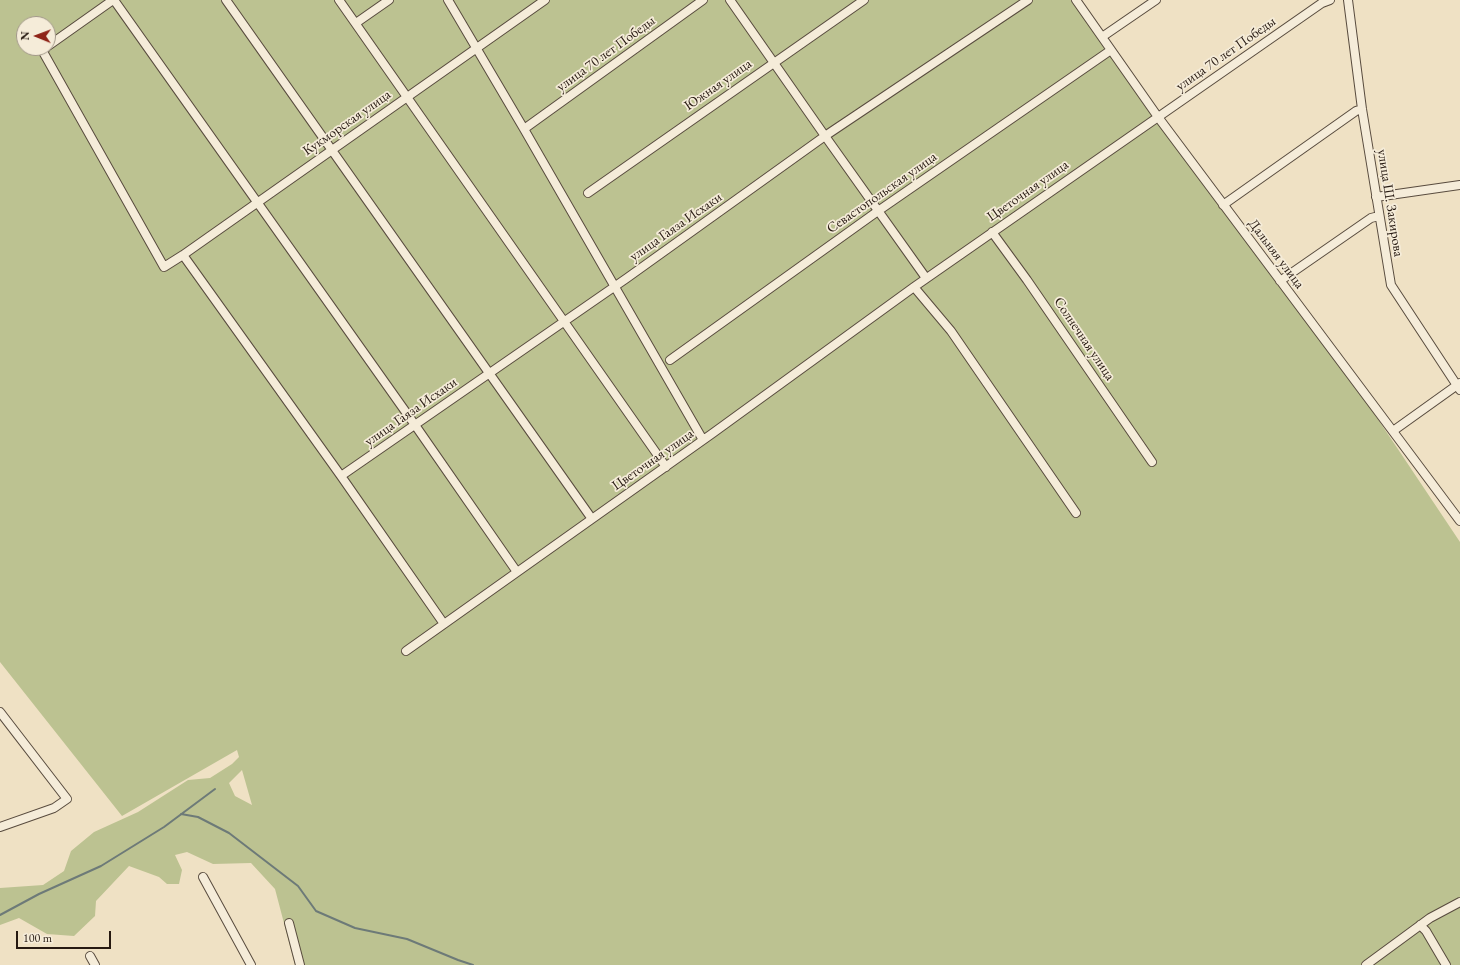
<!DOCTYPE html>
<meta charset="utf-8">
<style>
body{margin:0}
#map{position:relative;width:1460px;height:965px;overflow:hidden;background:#efe1c4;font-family:"EB Garamond",serif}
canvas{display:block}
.north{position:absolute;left:16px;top:16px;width:40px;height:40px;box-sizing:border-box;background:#f5ecd9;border:1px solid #a29889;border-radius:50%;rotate:271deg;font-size:11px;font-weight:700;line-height:16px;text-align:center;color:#261911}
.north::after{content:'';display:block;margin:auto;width:14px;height:18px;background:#8f2418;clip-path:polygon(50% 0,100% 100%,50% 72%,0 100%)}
.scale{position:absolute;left:16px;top:931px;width:95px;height:18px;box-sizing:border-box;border:2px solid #261911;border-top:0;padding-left:5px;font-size:12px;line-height:14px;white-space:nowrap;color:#261911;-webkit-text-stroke:3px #f5ecd9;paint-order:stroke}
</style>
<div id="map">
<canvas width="1460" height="965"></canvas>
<div class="north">N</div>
<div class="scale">100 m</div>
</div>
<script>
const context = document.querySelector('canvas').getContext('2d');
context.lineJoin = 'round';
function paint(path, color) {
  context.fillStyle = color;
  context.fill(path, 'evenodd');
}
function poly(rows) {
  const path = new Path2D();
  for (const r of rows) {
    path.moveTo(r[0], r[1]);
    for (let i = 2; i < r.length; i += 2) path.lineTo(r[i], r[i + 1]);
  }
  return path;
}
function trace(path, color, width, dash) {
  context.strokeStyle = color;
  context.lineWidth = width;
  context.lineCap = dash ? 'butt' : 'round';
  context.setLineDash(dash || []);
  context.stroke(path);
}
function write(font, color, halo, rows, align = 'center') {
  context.font = font + ' "EB Garamond",serif';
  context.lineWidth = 3.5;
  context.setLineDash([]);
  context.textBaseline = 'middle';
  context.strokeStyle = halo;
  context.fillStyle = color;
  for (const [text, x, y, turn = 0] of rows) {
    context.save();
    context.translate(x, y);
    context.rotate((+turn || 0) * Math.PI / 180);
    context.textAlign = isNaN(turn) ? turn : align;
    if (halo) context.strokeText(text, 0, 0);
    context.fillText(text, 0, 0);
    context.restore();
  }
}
paint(poly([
 [0,0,1071,0,1116,63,1333,352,1460,542,1460,965,295,965,275,889,251,863,213,864,187,852,175,855,182,870,179,884,167,884,159,877,129,866,96,901,95,916,74,936,47,934,19,918,0,925,0,888,43,885,64,871,71,851,94,832,138,812,188,780,210,778,232,764,239,757,237,750,122,816,0,662],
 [24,24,48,24,48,48,24,48],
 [242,770,252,805,235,796,229,783]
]), '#bcc291');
trace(poly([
 [181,814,198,817,229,833,298,886,316,911,355,928,407,939,458,960,473,965],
 [0,915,39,894,101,866,164,827,215,789]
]), '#6d7a78', 2);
const minor = poly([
 [114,0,415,425,517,572],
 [226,0,592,519],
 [339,0,666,467],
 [448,0,524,129,703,440],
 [730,0,825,136,926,278],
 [1076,0,1158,117,1460,521],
 [1348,0,1362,109,1391,285,1460,390],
 [356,23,389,0],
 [1102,37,1156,0],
 [48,46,113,0],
 [46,48,42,50,164,267,183,255,545,0],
 [524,129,703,0],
 [588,193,864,0],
 [1376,197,1460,185],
 [1223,205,1356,111,1362,109],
 [992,232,1027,280,1152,462],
 [183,255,341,476,444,624],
 [1280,281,1371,218,1379,216],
 [914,287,951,331,1076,513],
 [670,360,878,211,1111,50],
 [1393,431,1460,383],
 [341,476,627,278,825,136,1028,0],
 [406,651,713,433,914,287,1322,3,1330,0],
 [0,712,67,799,54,808,0,827],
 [203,877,251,965],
 [289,923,300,965],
 [1420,925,1426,931,1446,965],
 [90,956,95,965],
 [1366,965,1430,918,1460,902]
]);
trace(minor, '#584b3e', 10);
trace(minor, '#f5ecd9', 8);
write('14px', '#261911', '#f5ecd9', [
 ["улица 70 лет Победы",606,54,-36],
 ["улица 70 лет Победы",1226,54,-35],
 ["Южная улица",718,85,-35],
 ["Кукморская улица",347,123,-35],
 ["Цветочная улица",1028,191,-35],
 ["Севастопольская улица",882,193,-35],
 ["улица Ш. Закирова",1390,203,81],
 ["улица Гаяза Исхаки",676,227,-35],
 ["Дальняя улица",1276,254,53],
 ["Солнечная улица",1084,339,56],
 ["улица Гаяза Исхаки",411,412,-35],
 ["Цветочная улица",653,460,-35]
]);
</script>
